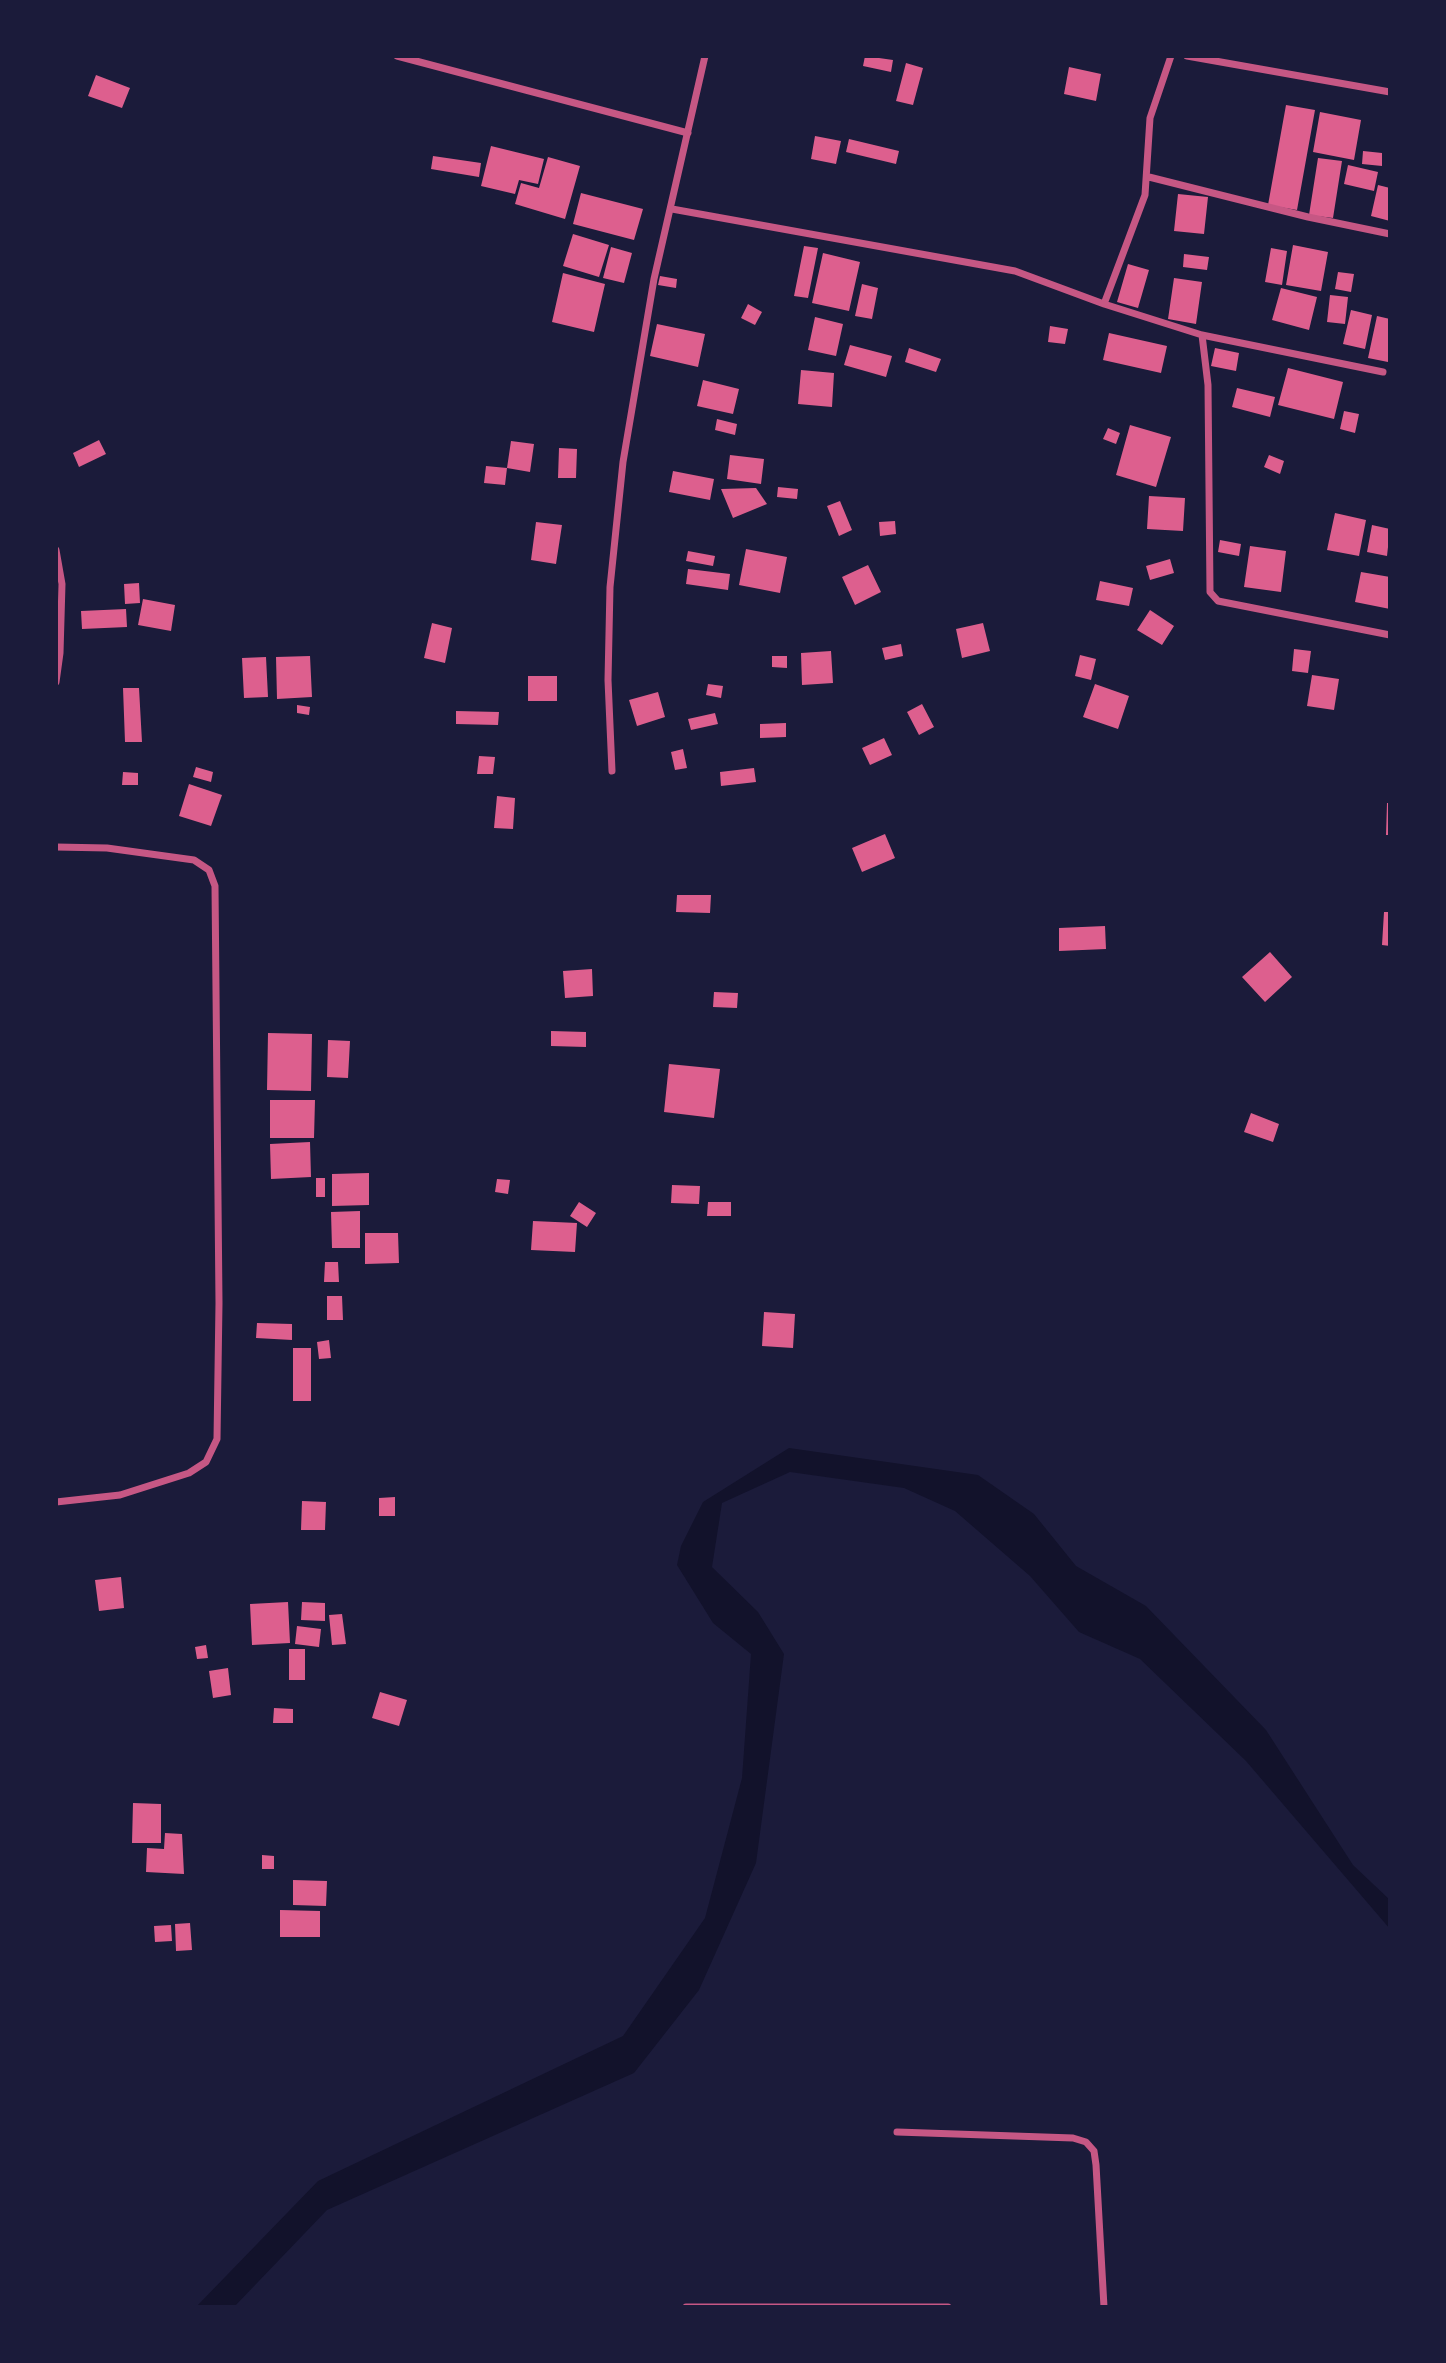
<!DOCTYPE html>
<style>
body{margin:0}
#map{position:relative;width:1446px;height:2363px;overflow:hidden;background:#1b1b3a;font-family:"Public Sans",sans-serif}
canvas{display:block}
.frame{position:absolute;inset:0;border:58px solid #1b1b3a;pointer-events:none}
</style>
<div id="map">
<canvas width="1446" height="2363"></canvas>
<div class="frame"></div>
</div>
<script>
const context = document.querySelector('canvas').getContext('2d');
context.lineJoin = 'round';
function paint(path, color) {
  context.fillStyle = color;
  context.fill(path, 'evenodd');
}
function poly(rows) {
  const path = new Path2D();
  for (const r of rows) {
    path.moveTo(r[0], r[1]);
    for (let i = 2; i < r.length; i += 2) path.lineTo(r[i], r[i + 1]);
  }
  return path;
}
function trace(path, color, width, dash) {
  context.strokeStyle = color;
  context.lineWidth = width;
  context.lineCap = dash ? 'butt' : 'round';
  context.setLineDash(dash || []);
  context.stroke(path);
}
paint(poly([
 [789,1448,978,1475,1034,1514,1076,1566,1146,1606,1266,1730,1353,1865,1390,1900,1390,1929,1246,1761,1140,1659,1079,1632,1030,1576,955,1511,904,1488,790,1472,722,1503,712,1567,758,1612,784,1654,756,1863,699,1990,634,2073,327,2210,234,2307,196,2307,318,2181,623,2036,705,1918,742,1778,751,1654,713,1623,677,1565,681,1546,703,1502]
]), '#12122b');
paint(poly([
 [865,56,893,60,891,72,863,66],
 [906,63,923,68,913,105,896,101],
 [1069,67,1101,74,1096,101,1064,94],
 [96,75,130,88,122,108,88,96],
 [1286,105,1315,110,1297,210,1268,205],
 [1320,112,1361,120,1354,160,1313,152],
 [815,136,841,141,836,164,811,159],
 [849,139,899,151,896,164,846,152],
 [491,146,544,159,538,184,519,180,515,194,481,186],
 [1363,151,1382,153,1382,166,1362,164],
 [433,156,481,163,479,177,431,169],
 [548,157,580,166,565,219,515,204,521,183,539,188],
 [1318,158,1342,161,1333,218,1309,215],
 [1348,165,1378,172,1374,191,1344,184],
 [1378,185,1390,188,1390,221,1371,216],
 [581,193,643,209,634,240,573,224],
 [1178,194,1208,197,1204,234,1174,231],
 [573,234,609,245,599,277,563,266],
 [1293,245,1328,252,1321,291,1286,285],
 [804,246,818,248,808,298,794,296],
 [611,247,632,253,624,283,603,278],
 [1271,248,1287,251,1282,285,1265,282],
 [823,253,860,262,849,311,812,303],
 [1184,254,1209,257,1207,270,1183,267],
 [1128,264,1149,270,1138,308,1117,302],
 [1338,272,1354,274,1351,292,1335,289],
 [563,273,605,284,594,332,552,322],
 [660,276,677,279,676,288,658,285],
 [1174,278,1202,282,1196,324,1168,319],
 [862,284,878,288,872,319,855,316],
 [1281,288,1317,297,1309,330,1272,320],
 [1330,295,1348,297,1345,324,1327,322],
 [748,304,762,312,755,325,741,318],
 [1351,310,1372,315,1365,349,1343,344],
 [1377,316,1390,319,1388,362,1368,358],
 [815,317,843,324,836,356,808,350],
 [657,324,705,334,698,367,650,356],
 [1050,326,1068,329,1065,344,1048,342],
 [1109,333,1167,346,1161,373,1103,360],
 [850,345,892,356,886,377,844,365],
 [909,348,941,359,936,372,905,362],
 [1215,348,1239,353,1236,371,1211,366],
 [1288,368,1343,382,1334,419,1278,405],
 [801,370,834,373,832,407,798,404],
 [703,380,739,389,733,414,697,406],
 [1237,388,1275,397,1270,417,1232,407],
 [1344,411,1359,414,1355,433,1340,429],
 [717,419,737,424,735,435,715,430],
 [1130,425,1171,437,1156,487,1116,475],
 [1108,428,1120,433,1116,444,1103,439],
 [99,440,106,454,79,467,73,453],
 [511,441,534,444,530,472,507,468],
 [559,448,577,449,576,478,558,478],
 [730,455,764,459,761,484,727,479],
 [1269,455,1284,461,1280,474,1264,467],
 [486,466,507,468,505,485,484,483],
 [673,471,714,479,710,500,669,492],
 [778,487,798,489,797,499,777,497],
 [756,488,767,504,733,518,721,489],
 [1149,496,1185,498,1183,531,1147,529],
 [840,501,852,530,839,536,827,506],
 [1335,513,1366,520,1359,556,1327,550],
 [895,521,896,534,880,536,879,522],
 [536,522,562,525,556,564,531,560],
 [1372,525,1390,529,1387,556,1367,552],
 [1220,540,1241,544,1239,556,1218,552],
 [1250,546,1286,551,1281,592,1244,587],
 [746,549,787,557,780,593,739,585],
 [688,551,715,556,713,566,686,561],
 [1170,559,1174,573,1150,580,1146,566],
 [868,565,881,592,855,605,842,577],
 [688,569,730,574,728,590,686,584],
 [1361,572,1390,577,1390,609,1355,602],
 [1100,581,1133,588,1129,606,1096,600],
 [139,583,140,603,125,604,124,584],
 [143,599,175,605,171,631,138,625],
 [126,609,127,627,82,629,81,611],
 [1150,610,1174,626,1162,645,1137,630],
 [432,623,452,628,445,663,424,658],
 [983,623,990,651,962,658,956,629],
 [901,644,903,656,885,660,882,648],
 [1294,649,1311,651,1308,673,1292,671],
 [831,651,833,683,802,685,801,653],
 [1080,655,1096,659,1091,680,1075,676],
 [310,656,312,697,277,699,276,657],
 [772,656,787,656,787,668,772,667],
 [266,657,268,697,244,698,242,658],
 [1312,675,1339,679,1334,710,1307,706],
 [528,676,557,676,557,701,528,701],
 [708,684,723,686,721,698,706,695],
 [1095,684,1129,696,1118,729,1083,717],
 [123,688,139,688,142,742,125,742],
 [658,692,665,717,637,726,629,700],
 [922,704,934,727,919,735,907,712],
 [297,705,310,707,309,715,297,713],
 [456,711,499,712,498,725,456,724],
 [715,713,718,724,691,730,688,719],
 [786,723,786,737,760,738,760,724],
 [884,738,892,755,870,765,862,748],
 [683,749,687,768,675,770,671,752],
 [479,756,495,757,493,774,477,774],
 [196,767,213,772,211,782,193,777],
 [754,768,756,782,721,786,720,772],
 [123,772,138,773,138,785,122,785],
 [189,784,222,795,211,826,179,816],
 [497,796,515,798,513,829,494,828],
 [1387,803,1390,803,1390,835,1386,835],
 [885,834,895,858,862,872,852,848],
 [677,895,711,895,710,913,676,912],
 [1384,912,1390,912,1390,946,1382,945],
 [1105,926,1106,949,1059,951,1059,928],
 [1270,952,1292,977,1265,1002,1242,977],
 [592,969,593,996,565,998,563,971],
 [714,992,738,993,737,1008,713,1007],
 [551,1031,586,1032,586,1047,551,1046],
 [268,1033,312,1034,311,1091,267,1090],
 [328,1040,350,1041,348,1078,327,1077],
 [669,1064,720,1069,714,1118,664,1112],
 [270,1100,315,1100,314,1138,270,1138],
 [1251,1113,1279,1124,1273,1142,1244,1132],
 [310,1142,311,1177,271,1179,270,1144],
 [369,1173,369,1205,332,1206,332,1174],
 [316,1178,325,1178,325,1197,316,1197],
 [497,1179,510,1180,508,1194,495,1192],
 [672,1185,700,1186,699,1204,671,1203],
 [579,1202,596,1213,587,1227,570,1216],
 [708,1202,731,1202,731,1216,707,1216],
 [360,1211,360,1248,332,1248,331,1212],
 [533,1221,577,1223,575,1252,531,1250],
 [365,1233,398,1233,399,1263,365,1264],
 [325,1262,338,1262,339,1282,324,1282],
 [327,1296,342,1296,343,1320,327,1320],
 [764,1312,795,1314,793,1348,762,1346],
 [257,1323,292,1324,292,1340,256,1338],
 [329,1340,331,1358,319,1359,317,1342],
 [293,1348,311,1348,311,1401,293,1401],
 [395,1497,395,1516,379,1516,379,1498],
 [302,1501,326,1502,325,1530,301,1530],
 [121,1577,124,1608,99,1611,95,1580],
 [288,1602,290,1643,252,1645,250,1604],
 [302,1602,325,1603,325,1621,301,1620],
 [342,1614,346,1644,332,1645,329,1615],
 [297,1626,321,1629,319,1647,295,1644],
 [206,1645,208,1658,197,1659,195,1647],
 [289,1649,305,1649,305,1680,289,1680],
 [228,1668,231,1695,213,1698,209,1671],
 [380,1692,407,1700,399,1726,372,1718],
 [274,1708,293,1709,293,1723,273,1723],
 [133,1803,161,1804,161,1843,132,1843],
 [165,1833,182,1834,184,1874,146,1872,147,1848,164,1849],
 [262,1855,274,1856,274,1869,262,1869],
 [293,1880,327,1881,326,1906,293,1905],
 [280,1910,320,1911,320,1937,280,1937],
 [190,1923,192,1950,176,1951,175,1924],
 [171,1925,172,1941,155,1942,154,1926]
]), '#dd5f8e');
trace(poly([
 [397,56,688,133],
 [1187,56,1390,92],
 [1149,177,1308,217,1390,234],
 [672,209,1015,271,1104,304,1202,335,1383,372],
 [1104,304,1145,195,1150,118,1171,56],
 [1202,335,1208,385,1210,592,1218,601,1390,635],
 [56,550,62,584,60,653,56,682],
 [612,771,608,680,610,587,623,462,654,279,705,56],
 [56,847,107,848,194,860,209,870,215,886,219,1303,217,1439,206,1462,189,1473,120,1495,56,1502],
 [897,2132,1073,2138,1086,2142,1094,2151,1096,2165,1104,2307],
 [686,2307,948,2307]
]), '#c65784', 7);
</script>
